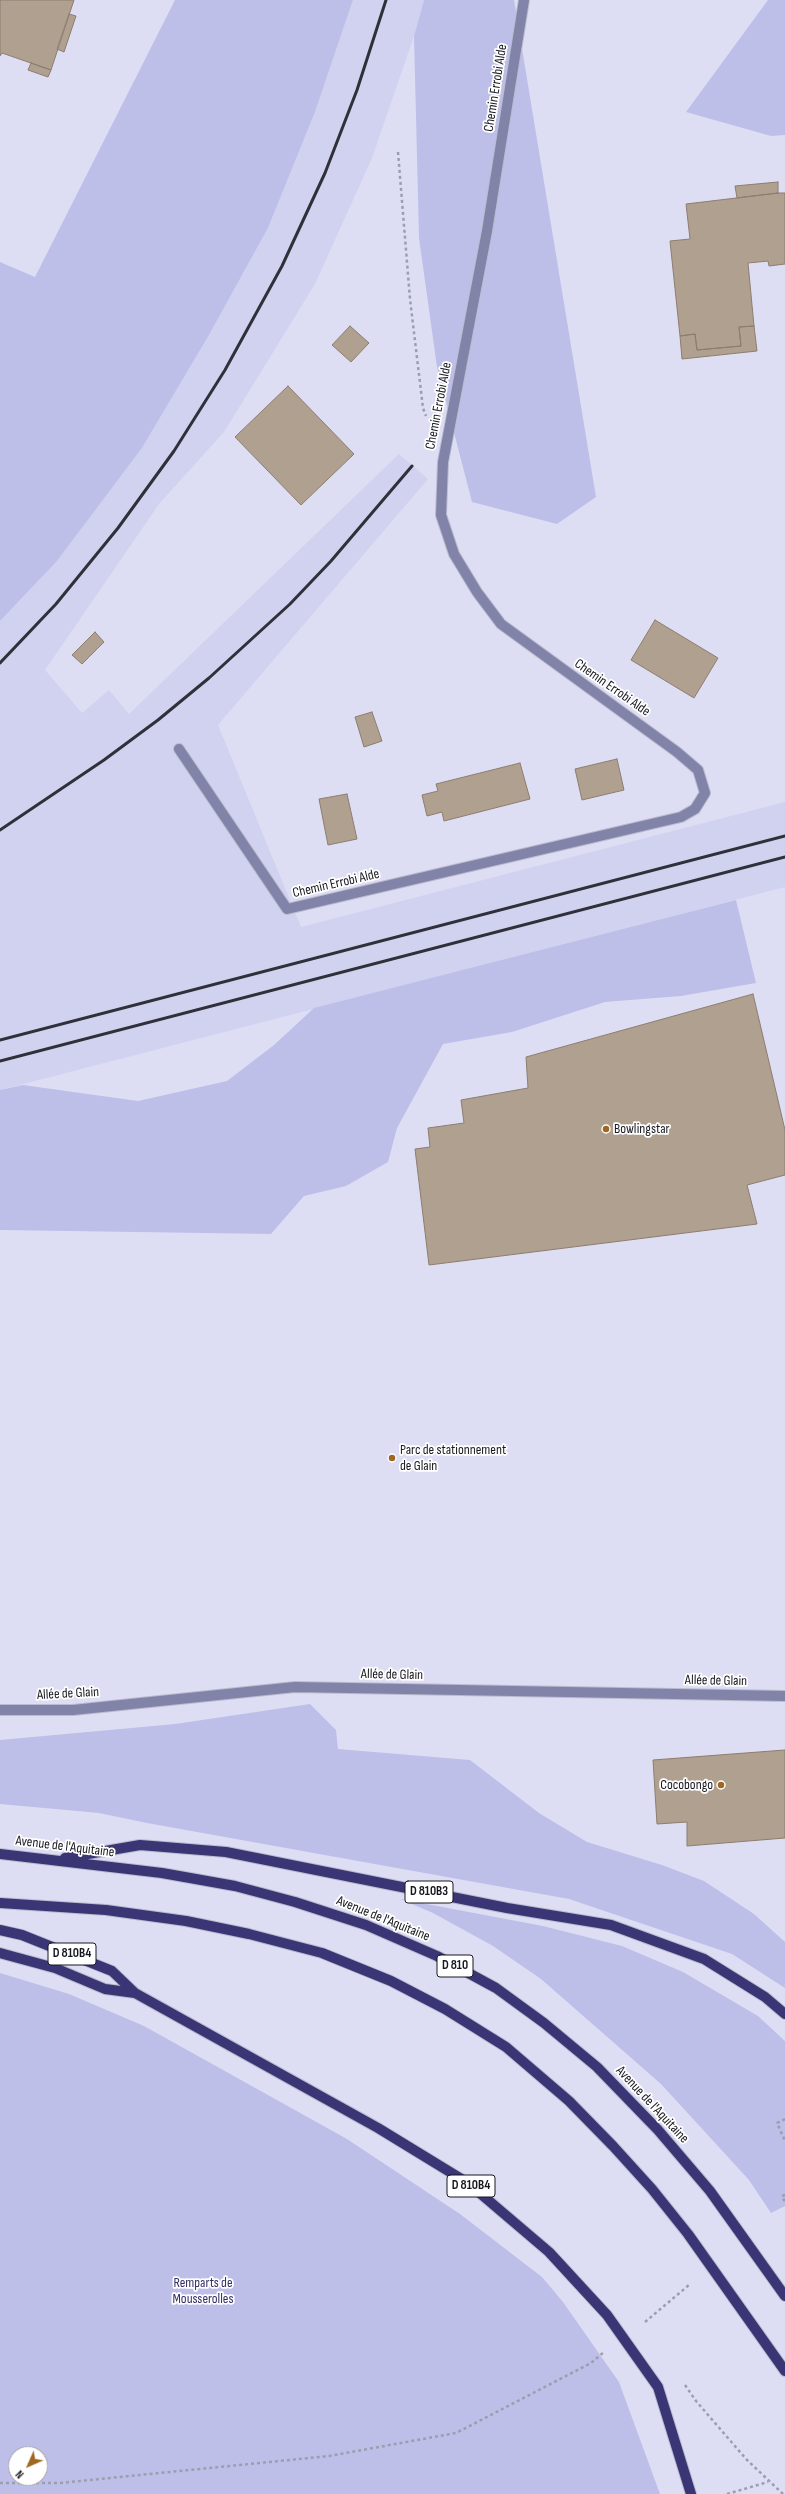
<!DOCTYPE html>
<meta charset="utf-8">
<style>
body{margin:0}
#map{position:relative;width:785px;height:2494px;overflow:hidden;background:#dddef4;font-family:"Sofia Sans Condensed",sans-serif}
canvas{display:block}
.north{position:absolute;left:8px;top:2446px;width:40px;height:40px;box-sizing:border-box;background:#fff;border:1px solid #a3a3a6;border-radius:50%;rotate:225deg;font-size:11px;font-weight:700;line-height:16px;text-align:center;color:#181920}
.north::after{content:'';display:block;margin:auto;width:14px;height:18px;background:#9e6722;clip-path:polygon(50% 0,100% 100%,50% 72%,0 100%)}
</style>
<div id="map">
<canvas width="785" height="2494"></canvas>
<div class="north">N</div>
</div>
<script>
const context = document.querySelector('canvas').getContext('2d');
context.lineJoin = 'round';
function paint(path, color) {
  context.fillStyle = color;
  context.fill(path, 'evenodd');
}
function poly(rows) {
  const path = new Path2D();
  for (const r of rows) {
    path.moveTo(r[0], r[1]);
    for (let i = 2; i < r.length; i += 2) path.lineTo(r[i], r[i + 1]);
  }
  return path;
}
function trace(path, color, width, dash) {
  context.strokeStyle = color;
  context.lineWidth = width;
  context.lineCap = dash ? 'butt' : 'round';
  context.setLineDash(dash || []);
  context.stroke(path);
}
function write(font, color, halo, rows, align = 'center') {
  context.font = font + ' "Sofia Sans Condensed",sans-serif';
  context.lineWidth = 3.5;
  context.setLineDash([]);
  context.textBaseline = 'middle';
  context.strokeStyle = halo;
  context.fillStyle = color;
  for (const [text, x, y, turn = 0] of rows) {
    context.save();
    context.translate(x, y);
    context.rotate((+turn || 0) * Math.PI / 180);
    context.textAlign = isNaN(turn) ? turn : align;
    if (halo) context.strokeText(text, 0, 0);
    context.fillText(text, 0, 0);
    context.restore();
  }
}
paint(poly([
 [353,0,424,0,414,36,372,158,315,284,224,432,159,504,45,670,82,713,109,690,129,714,399,454,428,479,218,725,301,927,785,802,785,887,0,1090,0,621,57,561,142,448,209,335,268,228,315,112]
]), '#d0d2ef');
paint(poly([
 [175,0,353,0,315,112,268,228,209,335,142,448,57,561,0,621,0,262,35,277],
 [424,0,514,0,596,497,557,524,472,502,437,367,419,238,414,36],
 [768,0,785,0,785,135,771,136,686,112],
 [736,900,756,983,681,996,605,1002,512,1032,443,1044,397,1128,388,1162,346,1186,304,1196,271,1234,0,1230,0,1090,23,1085,138,1101,227,1081,274,1045,314,1008],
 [310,1704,336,1730,338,1749,470,1760,539,1813,587,1842,662,1865,704,1881,754,1914,785,1942,785,1988,732,1954,569,1899,147,1823,99,1813,0,1804,0,1740,175,1724],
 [400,1899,543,1926,622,1946,683,1972,758,2016,785,2041,785,2206,771,2213,749,2180,661,2084,541,1979,493,1946,433,1913],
 [0,1973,69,1994,144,2026,347,2139,460,2214,542,2277,563,2302,619,2382,660,2494,0,2494],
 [16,2454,40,2454,40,2478,16,2478]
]), '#bebfe9');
const building = poly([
 [0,0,74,0,51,70,2,53,0,56,0,0],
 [69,14,76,16,64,52,57,49,69,14],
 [31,63,51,70,48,77,28,70,31,63],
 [778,182,778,193,737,198,735,186,778,182],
 [778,193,785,193,785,264,769,266,768,261,748,263,754,326,739,327,741,346,697,350,695,334,680,336,670,241,690,239,686,204,778,193],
 [350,326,369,343,351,362,332,345,350,326],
 [754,326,757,351,682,359,680,336,695,334,697,350,741,346,739,327,754,326],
 [288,386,354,454,301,505,235,437,288,386],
 [655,620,718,658,694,698,631,660,655,620],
 [95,632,104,642,82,664,72,655,95,632],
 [372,712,382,741,364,747,355,717,372,712],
 [617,759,624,790,582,800,575,769,617,759],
 [520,763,530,799,444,821,442,812,427,816,422,795,438,791,436,784,520,763],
 [347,794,357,839,328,845,319,799,347,794],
 [753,994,785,1130,785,1175,747,1185,757,1224,429,1265,415,1149,430,1147,428,1128,464,1123,461,1100,528,1088,526,1057,753,994],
 [785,1750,785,1838,687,1846,687,1822,657,1824,653,1760,785,1750]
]);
paint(building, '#b0a090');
trace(building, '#8d7d6e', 1);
const street = poly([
 [179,749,287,909,681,817,695,809,705,793,698,770,677,752,501,624,477,592,454,554,441,515,443,462,487,231,524,0],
 [0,1710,73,1710,295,1687,785,1696]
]);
const primary = poly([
 [0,1854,162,1873,235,1886,295,1902,366,1925,437,1956,496,1988,544,2023,597,2067,658,2130,710,2191,785,2296],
 [65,1858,140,1845,226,1852,507,1908,611,1925,704,1959,765,1997,785,2014],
 [0,1903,106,1910,186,1921,249,1934,322,1953,391,1981,445,2009,506,2047,569,2101,613,2146,652,2189,688,2234,785,2371],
 [0,1930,22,1935,112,1971,135,1993,378,2128,468,2183,549,2252,607,2315,658,2387,691,2494],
 [0,1953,55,1968,105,1989,135,1993]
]);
trace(street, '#babbce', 12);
trace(primary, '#babbce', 12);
trace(poly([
 [398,152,410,299,423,408,426,416],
 [785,2119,777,2123,785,2141],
 [785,2195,782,2196,785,2202],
 [645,2322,689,2285],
 [685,2385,696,2401,747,2460,783,2494],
 [0,2483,60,2483,329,2456,456,2433,591,2363,604,2352],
 [727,2494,768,2482]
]), '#9c9dae', 2.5, [3, 3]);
trace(street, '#8283a8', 10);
trace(primary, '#3a3575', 10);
trace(poly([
 [0,663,56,604,118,528,174,451,225,370,282,266,325,173,357,90,386,0],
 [0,830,104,760,158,720,209,678,290,604,331,561,412,466],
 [0,1040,785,836],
 [0,1061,785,857]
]), '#2f3039', 3);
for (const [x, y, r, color] of [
 [606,1129,4,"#9e6722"],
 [392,1458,4,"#9e6722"],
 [721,1785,4,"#9e6722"]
]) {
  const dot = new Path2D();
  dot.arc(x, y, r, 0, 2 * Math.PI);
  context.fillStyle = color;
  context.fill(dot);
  trace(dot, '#fff', 1.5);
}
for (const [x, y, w] of [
 [429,1892,48],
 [72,1954,48],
 [455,1966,36],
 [471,2186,48]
]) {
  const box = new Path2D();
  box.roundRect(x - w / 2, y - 11, w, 22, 3);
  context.fillStyle = '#fff';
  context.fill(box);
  trace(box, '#181920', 1);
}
write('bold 13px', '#181920', null, [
 ["D 810B3",429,1892],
 ["D 810B4",72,1954],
 ["D 810",455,1966],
 ["D 810B4",471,2186]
]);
write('14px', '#181920', '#fff', [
 ["Chemin Errobi Alde",496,88,-81],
 ["Chemin Errobi Alde",439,406,-79],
 ["Chemin Errobi Alde",612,688,35],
 ["Chemin Errobi Alde",336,884,-13],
 ["Allée de Glain",392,1675,1],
 ["Allée de Glain",716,1681,1],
 ["Allée de Glain",68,1694,-3],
 ["Avenue de l'Aquitaine",65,1847,7],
 ["Avenue de l'Aquitaine",383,1919,22],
 ["Avenue de l'Aquitaine",652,2105,47]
]);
write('14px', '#181920', '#fff', [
 ["Bowlingstar",614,1129],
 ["Parc de stationnement",400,1450],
 ["de Glain",400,1466],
 ["Cocobongo",713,1785,"right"]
], 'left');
write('14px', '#322e66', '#fff', [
 ["Remparts de",203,2283],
 ["Mousserolles",203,2299]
]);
</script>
